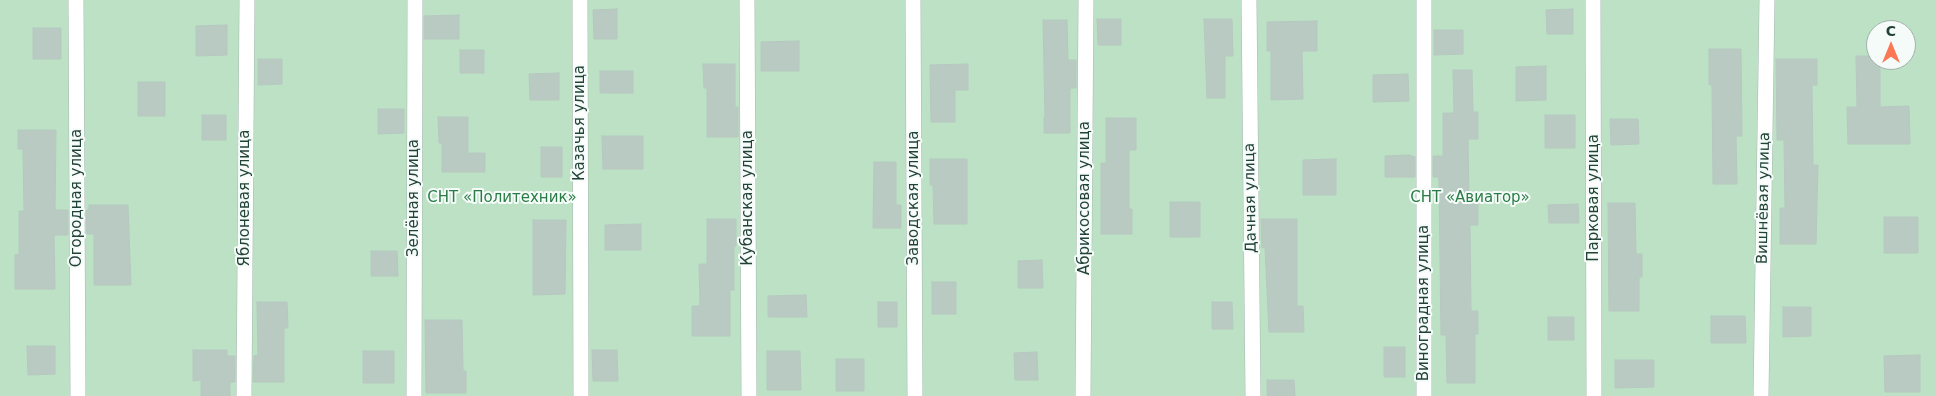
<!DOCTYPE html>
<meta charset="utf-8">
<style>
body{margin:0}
#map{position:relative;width:1936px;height:396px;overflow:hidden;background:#e4efea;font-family:"DejaVu Sans",sans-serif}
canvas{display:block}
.north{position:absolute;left:1866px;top:20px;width:50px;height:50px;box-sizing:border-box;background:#f5fbf8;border:1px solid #a1b1ab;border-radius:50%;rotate:0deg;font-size:14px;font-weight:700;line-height:20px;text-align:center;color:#224238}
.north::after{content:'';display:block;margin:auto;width:18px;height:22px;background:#fa7856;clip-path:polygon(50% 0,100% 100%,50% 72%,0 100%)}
</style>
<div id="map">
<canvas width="1936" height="396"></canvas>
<div class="north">С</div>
</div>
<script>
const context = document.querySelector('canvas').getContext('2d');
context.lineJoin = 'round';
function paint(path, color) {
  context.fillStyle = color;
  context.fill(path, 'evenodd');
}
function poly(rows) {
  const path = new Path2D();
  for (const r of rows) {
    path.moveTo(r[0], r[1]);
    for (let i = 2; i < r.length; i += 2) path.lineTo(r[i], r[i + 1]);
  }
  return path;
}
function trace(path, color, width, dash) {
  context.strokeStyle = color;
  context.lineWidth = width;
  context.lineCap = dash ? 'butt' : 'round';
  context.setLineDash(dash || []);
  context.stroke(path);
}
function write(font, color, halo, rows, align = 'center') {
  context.font = font + ' "DejaVu Sans",sans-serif';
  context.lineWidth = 4;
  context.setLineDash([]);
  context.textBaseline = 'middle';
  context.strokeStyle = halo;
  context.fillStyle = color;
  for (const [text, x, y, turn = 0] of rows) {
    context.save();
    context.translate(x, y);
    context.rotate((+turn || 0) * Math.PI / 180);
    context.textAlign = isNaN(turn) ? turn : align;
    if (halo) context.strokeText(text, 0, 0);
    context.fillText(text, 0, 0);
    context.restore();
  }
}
paint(poly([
 [0,0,1936,0,1936,396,0,396],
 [1876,30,1906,30,1906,60,1876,60]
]), '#bce1c5');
const building = poly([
 [617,9,617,39,594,39,593,10,617,9],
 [1573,9,1573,34,1547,34,1546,10,1573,9],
 [459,15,459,39,424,39,424,16,459,15],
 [1097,19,1121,19,1121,45,1098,45,1097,19],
 [1204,19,1232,19,1233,56,1225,56,1225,98,1207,98,1204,19],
 [1043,20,1067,20,1068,60,1076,60,1076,88,1070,88,1070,133,1044,133,1044,117,1045,117,1043,20],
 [1317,21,1317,51,1302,51,1303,99,1271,100,1271,51,1267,51,1267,22,1317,21],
 [227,25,227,55,196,56,196,26,227,25],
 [33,28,61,28,61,59,33,59,33,28],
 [1434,30,1463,30,1463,54,1434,55,1434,30],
 [799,41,799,71,761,71,761,42,799,41],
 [1709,49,1741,49,1742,136,1736,136,1737,184,1713,184,1712,85,1709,85,1709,49],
 [460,50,484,50,484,73,460,73,460,50],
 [1856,56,1876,56,1876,60,1880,60,1880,107,1909,106,1910,144,1848,144,1847,107,1857,107,1856,56],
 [258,59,282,59,282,84,258,85,258,59],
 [1776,59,1817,59,1817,85,1812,85,1813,165,1818,165,1816,244,1780,244,1780,208,1785,208,1784,140,1777,140,1776,59],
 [703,64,735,64,735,107,738,107,738,137,707,137,707,88,704,88,703,64],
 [968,64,968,90,955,90,955,122,931,122,930,65,968,64],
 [1546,66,1546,100,1516,101,1516,67,1546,66],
 [1453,70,1472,70,1473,112,1478,112,1478,139,1468,139,1469,202,1478,202,1478,225,1470,225,1471,311,1478,311,1478,334,1475,334,1475,383,1447,383,1446,335,1441,335,1439,180,1438,177,1433,177,1433,156,1443,156,1443,113,1454,113,1453,70],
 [600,71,633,71,633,93,600,93,600,71],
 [559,73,559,100,530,100,529,74,559,73],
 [1408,74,1409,101,1373,102,1373,75,1408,74],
 [138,82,165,82,165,116,138,116,138,82],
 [378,109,404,109,404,133,378,134,378,109],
 [202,115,226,115,226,140,202,140,202,115],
 [1545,115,1575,115,1575,148,1545,148,1545,115],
 [438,117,468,117,468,153,485,153,485,172,442,172,442,143,439,143,438,117],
 [1106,118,1136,118,1136,150,1129,150,1129,209,1132,209,1132,234,1101,234,1101,163,1106,163,1106,118],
 [1610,119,1638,119,1639,144,1611,145,1610,119],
 [18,130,56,130,55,210,68,210,68,235,54,235,55,289,15,289,15,255,19,254,19,211,24,211,23,149,18,149,18,130],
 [602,136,643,136,643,169,603,169,602,136],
 [541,147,562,147,562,177,541,177,541,147],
 [1409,155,1415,157,1415,177,1385,177,1385,156,1409,155],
 [930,159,967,159,967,224,934,224,933,185,930,185,930,159],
 [1336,159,1336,195,1303,195,1303,160,1336,159],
 [874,162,896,162,896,205,901,205,901,228,873,228,874,162],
 [1170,202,1200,202,1200,237,1170,237,1170,202],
 [1608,203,1635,203,1636,254,1642,254,1642,277,1639,277,1639,311,1609,311,1608,203],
 [1578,204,1579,223,1549,223,1548,205,1578,204],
 [89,205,128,205,131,285,94,285,94,234,87,234,86,210,89,210,89,205],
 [1884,217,1918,217,1918,253,1884,253,1884,217],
 [707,219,736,219,736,246,734,246,734,290,730,290,730,336,692,336,692,306,700,306,699,264,707,264,707,219],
 [1261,219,1297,219,1297,306,1303,306,1304,332,1269,332,1265,247,1262,248,1261,219],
 [533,220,566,220,565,294,533,295,533,220],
 [641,224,641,250,605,250,605,225,641,224],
 [371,251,397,251,398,276,371,276,371,251],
 [1042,260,1043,288,1018,288,1018,261,1042,260],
 [932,282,956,282,956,314,932,314,932,282],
 [806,295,807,317,768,317,768,296,806,295],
 [257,302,287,302,288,328,284,328,284,382,253,382,254,356,258,355,257,302],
 [878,302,897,302,897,327,878,327,878,302],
 [1212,302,1232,302,1233,329,1212,329,1212,302],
 [1783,307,1811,307,1811,336,1783,337,1783,307],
 [1711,316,1745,316,1746,343,1711,343,1711,316],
 [1548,317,1574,317,1574,340,1548,340,1548,317],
 [425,320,462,320,463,371,466,371,466,393,426,393,425,320],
 [27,346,55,346,55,374,28,375,27,346],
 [1384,347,1405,347,1405,377,1384,377,1384,347],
 [193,350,227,350,227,356,235,356,235,382,230,382,230,396,201,396,201,380,193,381,193,350],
 [592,350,617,350,618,381,593,381,592,350],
 [363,351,394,351,394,383,363,383,363,351],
 [767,351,800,351,801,390,767,390,767,351],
 [1037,352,1038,380,1015,380,1014,353,1037,352],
 [1920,355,1920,392,1885,392,1884,356,1920,355],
 [836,359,864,359,864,391,836,391,836,359],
 [1615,360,1654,360,1654,387,1615,388,1615,360],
 [1267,380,1294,380,1295,396,1267,396,1267,380]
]);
paint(building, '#b9cac2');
trace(building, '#b6c9c0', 1);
const street = poly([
 [76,0,78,396],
 [580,0,581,396],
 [747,0,749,396],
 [913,0,915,396],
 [1249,0,1253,396],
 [1424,0,1424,396],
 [1593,0,1594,396],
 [244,396,247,0],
 [414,396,415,0],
 [1083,396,1086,0],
 [1761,396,1767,0]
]);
trace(street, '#a6b8b1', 16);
trace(street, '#fff', 15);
write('15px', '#224238', '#f5fbf8', [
 ["Казачья улица",580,123,-90],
 ["Огородная улица",77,198,-90],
 ["Яблоневая улица",245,198,-90],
 ["Зелёная улица",414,198,-90],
 ["Кубанская улица",748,198,-90],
 ["Заводская улица",914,198,-90],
 ["Абрикосовая улица",1085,198,-90],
 ["Дачная улица",1251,198,-91],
 ["Парковая улица",1594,198,-90],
 ["Вишнёвая улица",1764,198,-89],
 ["Виноградная улица",1424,303,-90]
]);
write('15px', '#297c46', '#f5fbf8', [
 ["СНТ «Политехник»",502,198],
 ["СНТ «Авиатор»",1470,198]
]);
</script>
